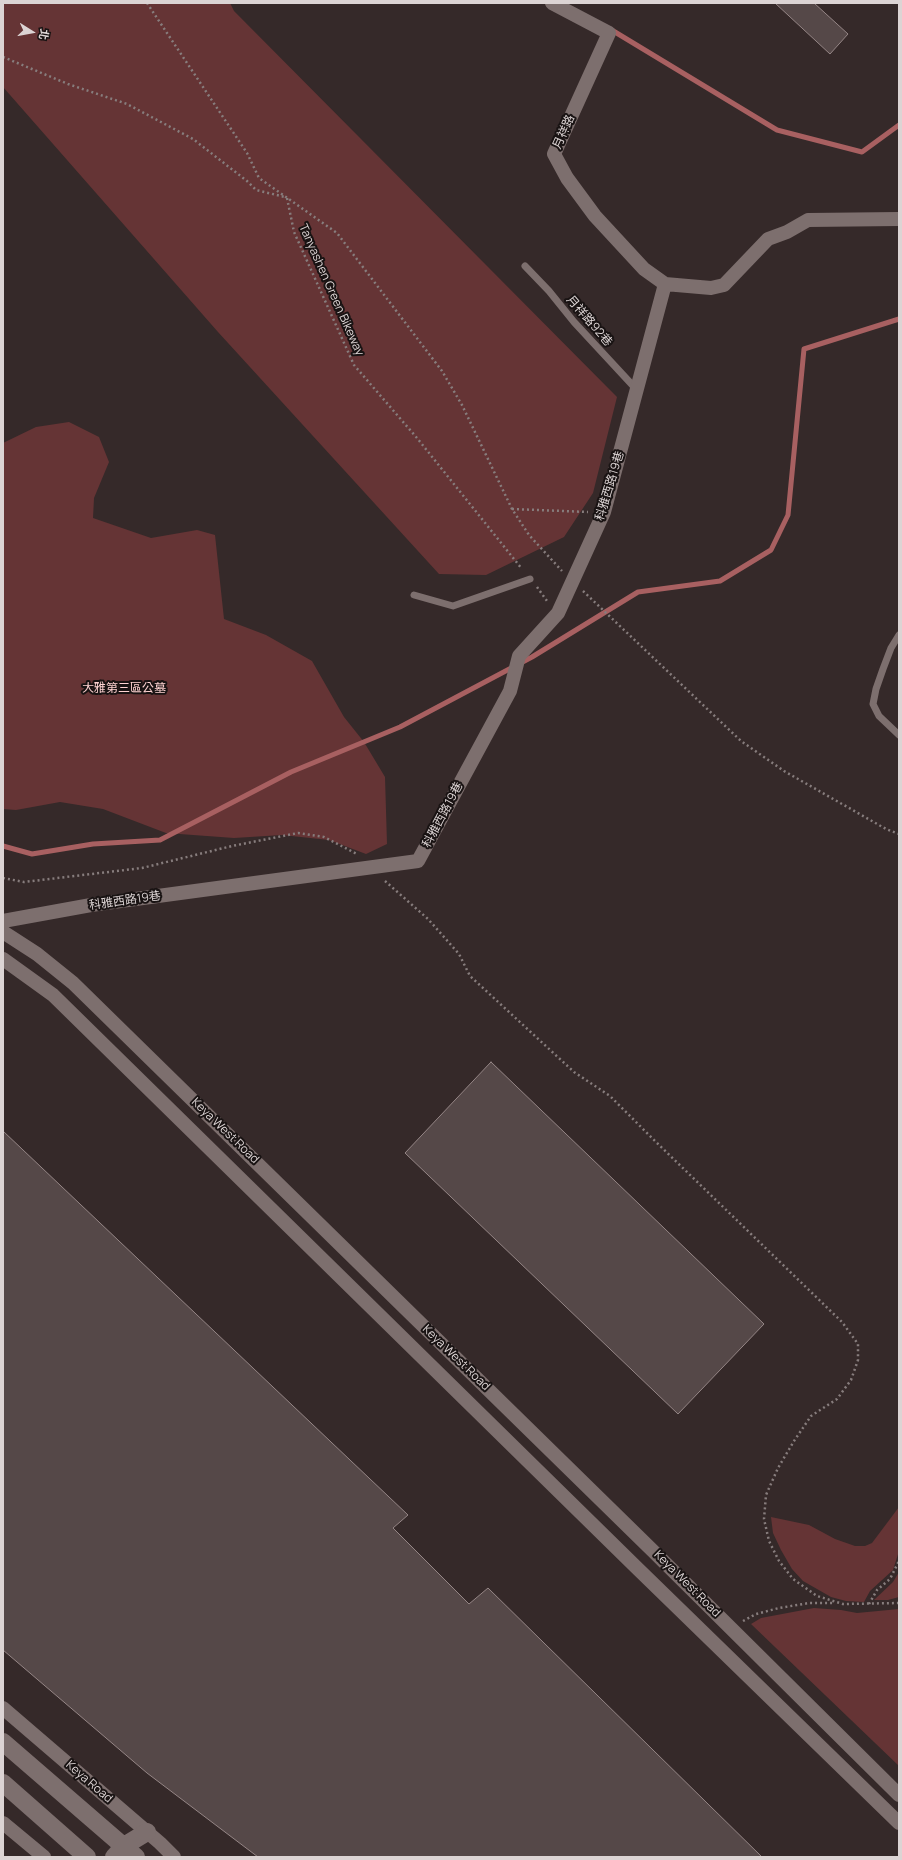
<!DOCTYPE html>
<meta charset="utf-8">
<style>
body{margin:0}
#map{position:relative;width:902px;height:1860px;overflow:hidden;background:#352929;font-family:Manrope,"Noto Sans TC",sans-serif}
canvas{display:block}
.frame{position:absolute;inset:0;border:4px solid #dcd4d4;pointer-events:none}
.north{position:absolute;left:12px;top:12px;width:40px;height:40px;-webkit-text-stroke:3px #191313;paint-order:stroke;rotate:101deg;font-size:11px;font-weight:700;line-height:16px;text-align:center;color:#dcd4d4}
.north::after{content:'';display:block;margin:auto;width:14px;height:18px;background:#dcd4d4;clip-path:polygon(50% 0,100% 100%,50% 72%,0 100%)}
</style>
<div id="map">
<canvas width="902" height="1860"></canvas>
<div class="frame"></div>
<div class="north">北</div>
</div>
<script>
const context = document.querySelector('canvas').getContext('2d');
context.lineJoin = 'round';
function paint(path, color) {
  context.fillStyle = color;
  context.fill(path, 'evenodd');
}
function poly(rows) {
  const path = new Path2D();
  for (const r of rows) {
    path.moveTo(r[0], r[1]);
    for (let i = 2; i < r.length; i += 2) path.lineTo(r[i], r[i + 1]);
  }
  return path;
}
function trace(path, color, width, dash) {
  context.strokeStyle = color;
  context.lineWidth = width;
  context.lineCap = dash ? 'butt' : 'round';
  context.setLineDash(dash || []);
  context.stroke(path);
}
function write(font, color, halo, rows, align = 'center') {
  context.font = font + ' Manrope,"Noto Sans TC",sans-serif';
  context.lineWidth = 4;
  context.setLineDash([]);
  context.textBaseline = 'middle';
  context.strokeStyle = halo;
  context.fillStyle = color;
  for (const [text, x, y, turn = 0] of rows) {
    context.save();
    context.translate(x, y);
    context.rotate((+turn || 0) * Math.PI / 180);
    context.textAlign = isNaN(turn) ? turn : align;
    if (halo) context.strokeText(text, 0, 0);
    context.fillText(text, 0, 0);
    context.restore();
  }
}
paint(poly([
 [3,3,230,3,234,11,617,397,593,493,564,537,486,575,439,574,218,332,3,87],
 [69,422,99,437,109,462,94,498,93,518,151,538,197,530,215,535,224,619,266,635,312,661,344,717,364,742,385,777,387,844,366,854,329,840,282,835,234,838,166,833,103,809,60,802,16,810,3,809,3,443,36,427],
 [899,1507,899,1551,893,1570,870,1591,864,1602,846,1601,831,1597,803,1581,792,1569,781,1550,773,1533,771,1517,809,1525,835,1539,855,1546,865,1546,872,1543],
 [899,1572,899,1597,888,1600,874,1600,893,1582],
 [814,1608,841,1610,857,1613,899,1609,899,1766,751,1624,761,1618]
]), '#653435');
trace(poly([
 [610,29,777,130,862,152,899,125],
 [3,846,32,854,93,844,160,840,291,772,400,727,532,657,638,592,720,581,771,550,788,515,804,349,899,319]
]), '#a86061', 5);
const building = poly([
 [775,3,814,3,848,34,830,54,775,3],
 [491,1062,764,1324,678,1414,405,1153,491,1062],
 [3,1131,408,1515,393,1528,469,1604,488,1588,762,1857,258,1857,147,1773,3,1650,3,1131]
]);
paint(building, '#554848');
trace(building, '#958686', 1);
trace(poly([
 [147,3,247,153,259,178,337,233,442,371,462,405,512,509,529,535,562,571],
 [3,57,68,84,127,104,193,139,247,181,256,190,285,197],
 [287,198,294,232,354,365,417,438,522,569],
 [512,509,588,512],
 [537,587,547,601],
 [583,591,741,741,784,771,886,829,899,834],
 [3,878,24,882,142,868,232,846,298,833,324,837,357,854],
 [385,881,428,919,459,954,470,976,574,1072,610,1096,657,1143,842,1322,858,1344,858,1360,851,1380,837,1399,811,1416,794,1441,778,1468,766,1495,764,1519,769,1541,779,1561,793,1579,817,1596,843,1604,899,1603],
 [869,1604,877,1590,890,1579,899,1561],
 [743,1621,756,1614,779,1608,809,1603,835,1603]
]), '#877d7d', 2.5, [2, 3]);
trace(poly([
 [525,266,549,291,574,322,637,390],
 [414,595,453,606,530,579],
 [899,635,891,648,883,669,876,689,873,704,879,716,899,735]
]), '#7d6f6e', 7);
trace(poly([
 [552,3,609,33,554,154,567,178,595,216,644,269,665,284,711,288,724,285,768,239,787,232,808,220,899,219],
 [3,921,91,905,418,861,510,691,519,656,558,613,604,512,665,284],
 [3,932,37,954,73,983,653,1551,899,1795],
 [3,959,53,995,638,1569,899,1823],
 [3,1708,160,1843,174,1857],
 [3,1823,44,1857]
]), '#7d6f6e', 14);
trace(poly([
 [3,1742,136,1857],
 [3,1783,87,1857],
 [114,1857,124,1846,147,1832]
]), '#7d6f6e', 18);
write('12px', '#dcd4d4', '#191313', [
 ["月祥路",564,132,-66],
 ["Tanyashen Green Bikeway",331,290,66],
 ["月祥路92巷",589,321,49],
 ["科雅西路19巷",610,486,-73],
 ["科雅西路19巷",443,815,-62],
 ["科雅西路19巷",125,901,-8],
 ["Keya West Road",225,1131,44],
 ["Keya West Road",456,1358,44],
 ["Keya West Road",687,1584,45],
 ["Keya Road",89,1782,41]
]);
write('12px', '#fed2d1', '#191313', [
 ["大雅第三區公墓",124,689]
]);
</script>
